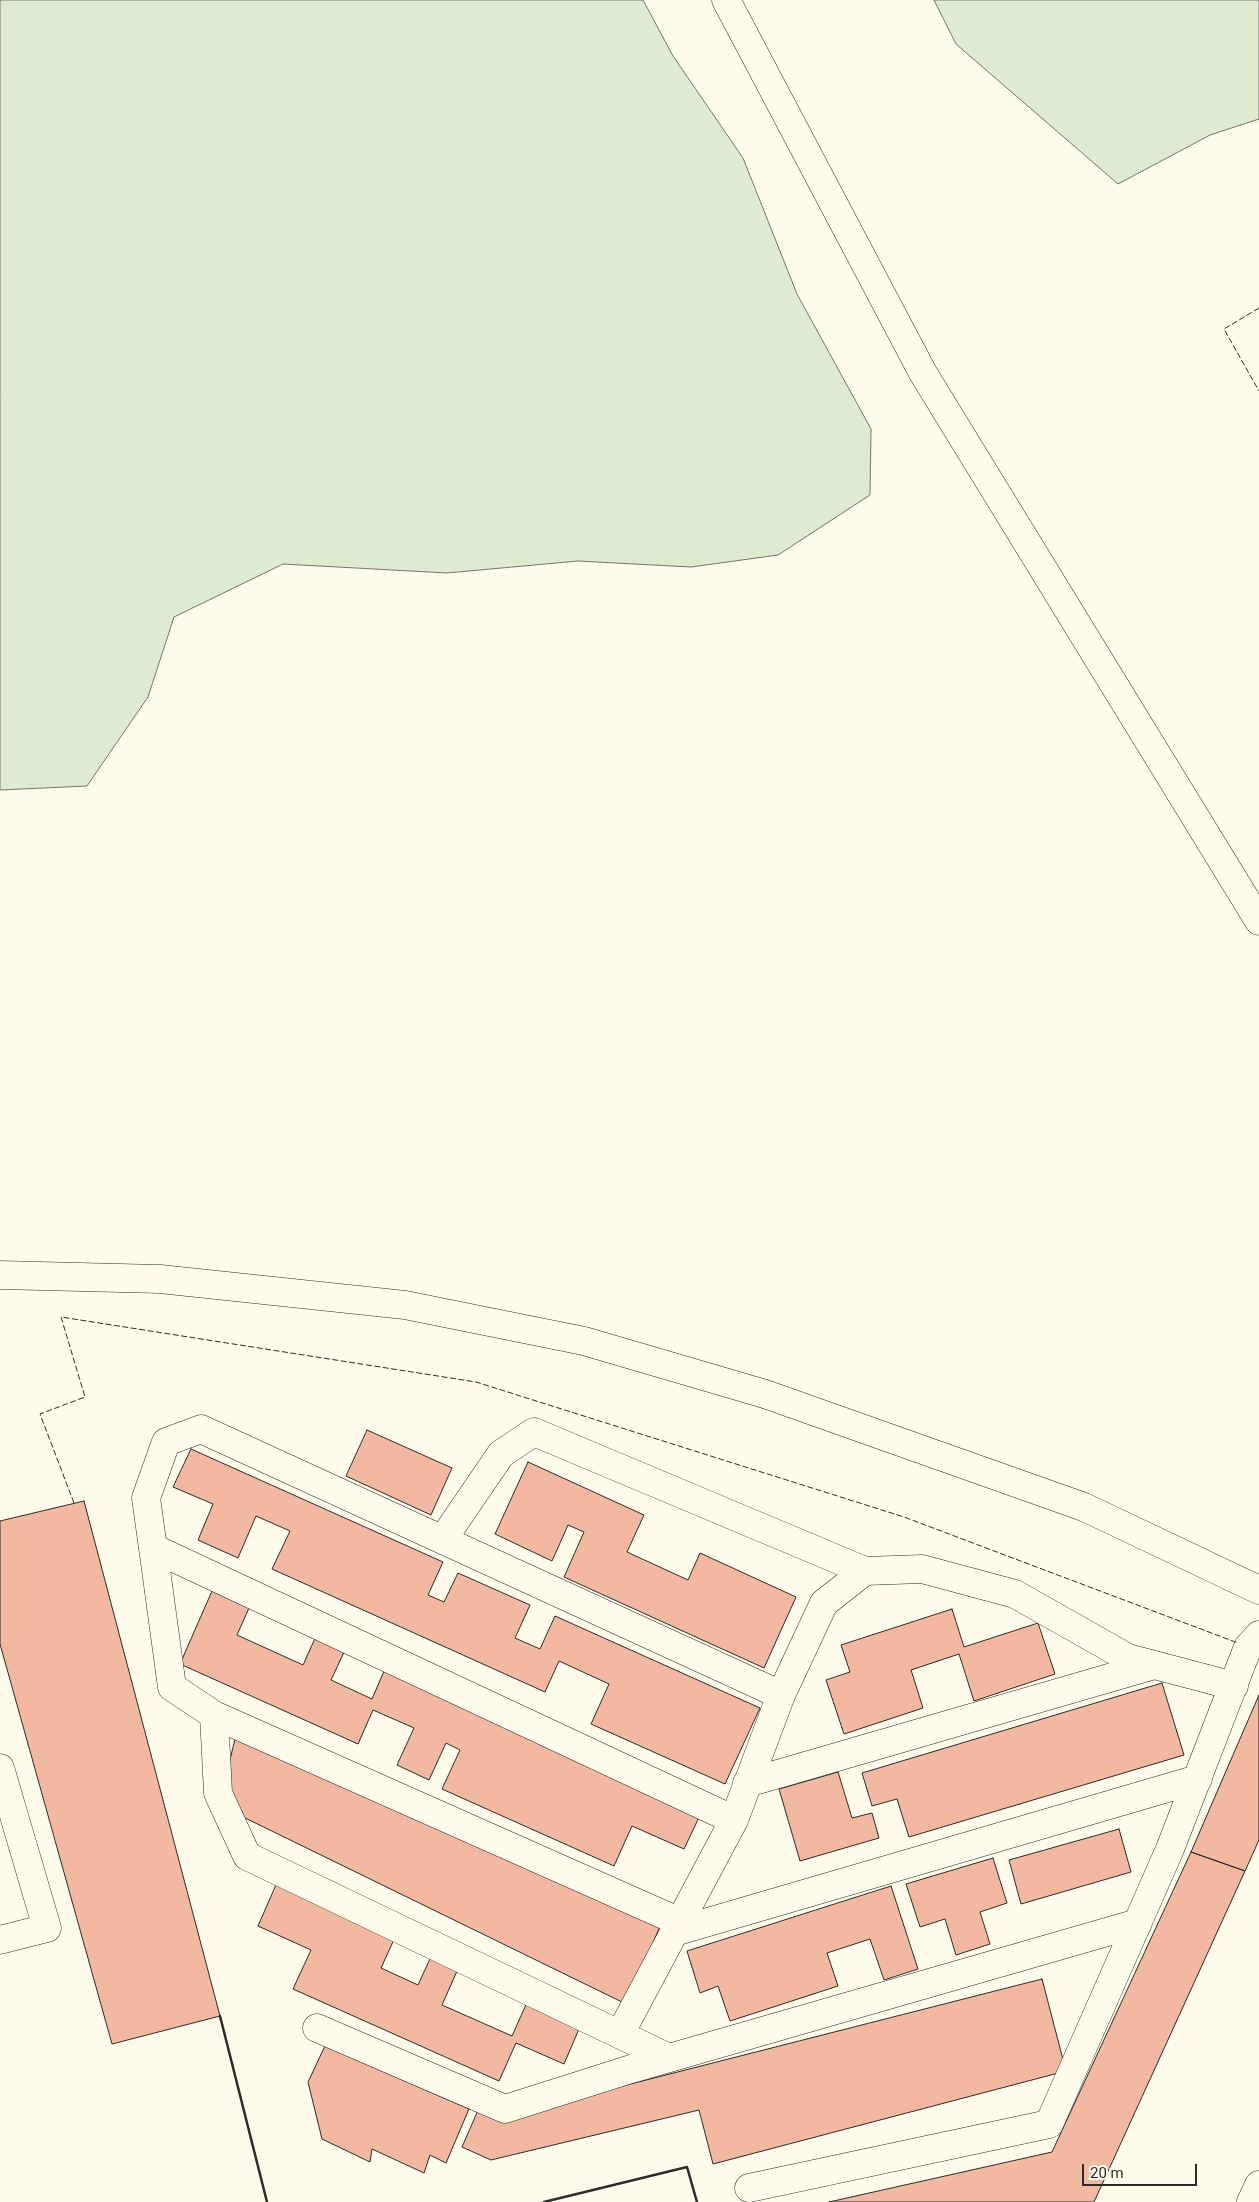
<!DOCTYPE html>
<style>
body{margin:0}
#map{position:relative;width:1259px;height:2202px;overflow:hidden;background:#fdfbea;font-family:Roboto,sans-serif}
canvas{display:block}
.scale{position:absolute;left:1082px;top:2164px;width:115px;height:22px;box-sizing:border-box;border:2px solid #2b2b2b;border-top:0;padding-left:6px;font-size:15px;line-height:18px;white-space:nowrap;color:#2b2b2b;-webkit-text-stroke:4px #fdfbea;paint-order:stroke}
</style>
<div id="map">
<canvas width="1259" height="2202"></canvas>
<div class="scale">20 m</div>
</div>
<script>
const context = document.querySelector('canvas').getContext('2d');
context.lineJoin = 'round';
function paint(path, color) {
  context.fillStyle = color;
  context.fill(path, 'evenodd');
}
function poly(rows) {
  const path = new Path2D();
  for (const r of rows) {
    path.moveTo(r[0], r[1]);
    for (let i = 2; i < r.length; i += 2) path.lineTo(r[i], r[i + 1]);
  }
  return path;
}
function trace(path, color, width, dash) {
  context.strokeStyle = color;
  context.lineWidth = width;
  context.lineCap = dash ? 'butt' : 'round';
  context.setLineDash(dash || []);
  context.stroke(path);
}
const green = poly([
 [0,0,643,0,673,56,743,158,797,294,871,429,870,495,778,555,691,567,578,561,447,573,283,564,174,617,148,697,87,786,0,790,0,0],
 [934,0,1259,0,1259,119,1210,135,1118,184,956,44,934,0]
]);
paint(green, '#deebd1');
trace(green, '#74746e', 1);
const building = poly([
 [367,1430,452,1468,431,1515,346,1476,367,1430],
 [191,1449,443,1562,428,1595,444,1602,458,1573,530,1605,515,1638,540,1649,555,1616,760,1708,725,1784,591,1724,609,1684,559,1661,545,1692,272,1569,290,1531,256,1516,238,1558,198,1540,213,1504,173,1487,191,1449],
 [528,1462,644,1515,627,1552,688,1580,700,1553,796,1597,764,1668,564,1577,584,1532,568,1525,552,1561,495,1534,528,1462],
 [84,1501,220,2016,112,2044,0,1644,0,1521,84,1501],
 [212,1591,249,1608,237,1635,303,1665,317,1634,346,1648,331,1680,372,1699,387,1664,704,1807,684,1849,632,1826,614,1866,442,1789,460,1750,446,1743,429,1780,397,1765,414,1728,373,1710,358,1744,180,1664,212,1591],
 [952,1609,964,1647,1038,1623,1055,1674,974,1701,959,1654,911,1670,923,1708,844,1734,826,1680,850,1672,841,1645,952,1609],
 [1162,1683,1184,1755,909,1837,897,1799,872,1806,862,1773,1162,1683],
 [1259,1695,1259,1840,1245,1871,1191,1852,1259,1695],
 [237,1731,662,1922,626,2004,239,1815,226,1776,237,1731],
 [838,1772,852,1818,872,1813,879,1838,800,1861,779,1789,838,1772],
 [1119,1829,1131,1872,1021,1904,1009,1860,1119,1829],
 [1191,1852,1245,1871,1094,2202,829,2202,1052,2152,1191,1852],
 [993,1858,1007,1903,980,1912,990,1944,956,1955,945,1919,920,1927,906,1884,993,1858],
 [282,1871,401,1924,381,1968,418,1985,434,1950,461,1962,442,2005,512,2036,529,1998,582,2022,564,2064,516,2043,499,2081,293,1989,311,1950,258,1926,282,1871],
 [891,1886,918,1969,884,1980,870,1939,827,1953,838,1986,730,2021,718,1986,700,1993,687,1951,891,1886],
 [1042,1979,1066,2071,713,2164,699,2110,491,2160,462,2147,479,2108,509,2115,1042,1979],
 [325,2046,469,2109,446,2163,430,2155,424,2173,372,2149,370,2162,322,2139,308,2082,325,2046]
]);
paint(building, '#f2b8a0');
trace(building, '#2b2b2b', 1);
const minor = poly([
 [726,0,923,373,1259,921],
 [0,1275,160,1279,405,1305,584,1341,765,1394,1084,1507,1259,1590],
 [443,1539,501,1454,534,1432,865,1571],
 [153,1548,734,1820,781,1695,201,1429,166,1442,146,1498,153,1548,172,1687,214,1715,218,1793,247,1856,669,2058],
 [781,1695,824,1603,865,1571,922,1569,1015,1594,1128,1658,1234,1686],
 [214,1715,680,1922],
 [0,1768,47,1928,0,1940],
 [747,1783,1154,1665],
 [674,1932,1198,1779],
 [317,2028,505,2109,631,2069,1138,1923],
 [620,2034,734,1820],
 [749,2188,1049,2124,1170,1849,1248,1647,1259,1635],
 [1251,2202,1259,2185]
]);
trace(minor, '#2b2b2b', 29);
trace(minor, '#fdfbea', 28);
trace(poly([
 [1259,308,1224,329,1259,391],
 [74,1503,40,1414,85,1397,61,1317,476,1382,904,1517,1238,1643]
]), '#2b2b2b', 1, [6, 2.5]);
trace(poly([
 [220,2016,267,2202],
 [544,2202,687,2167,697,2202]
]), '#2b2b2b', 2.5);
</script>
